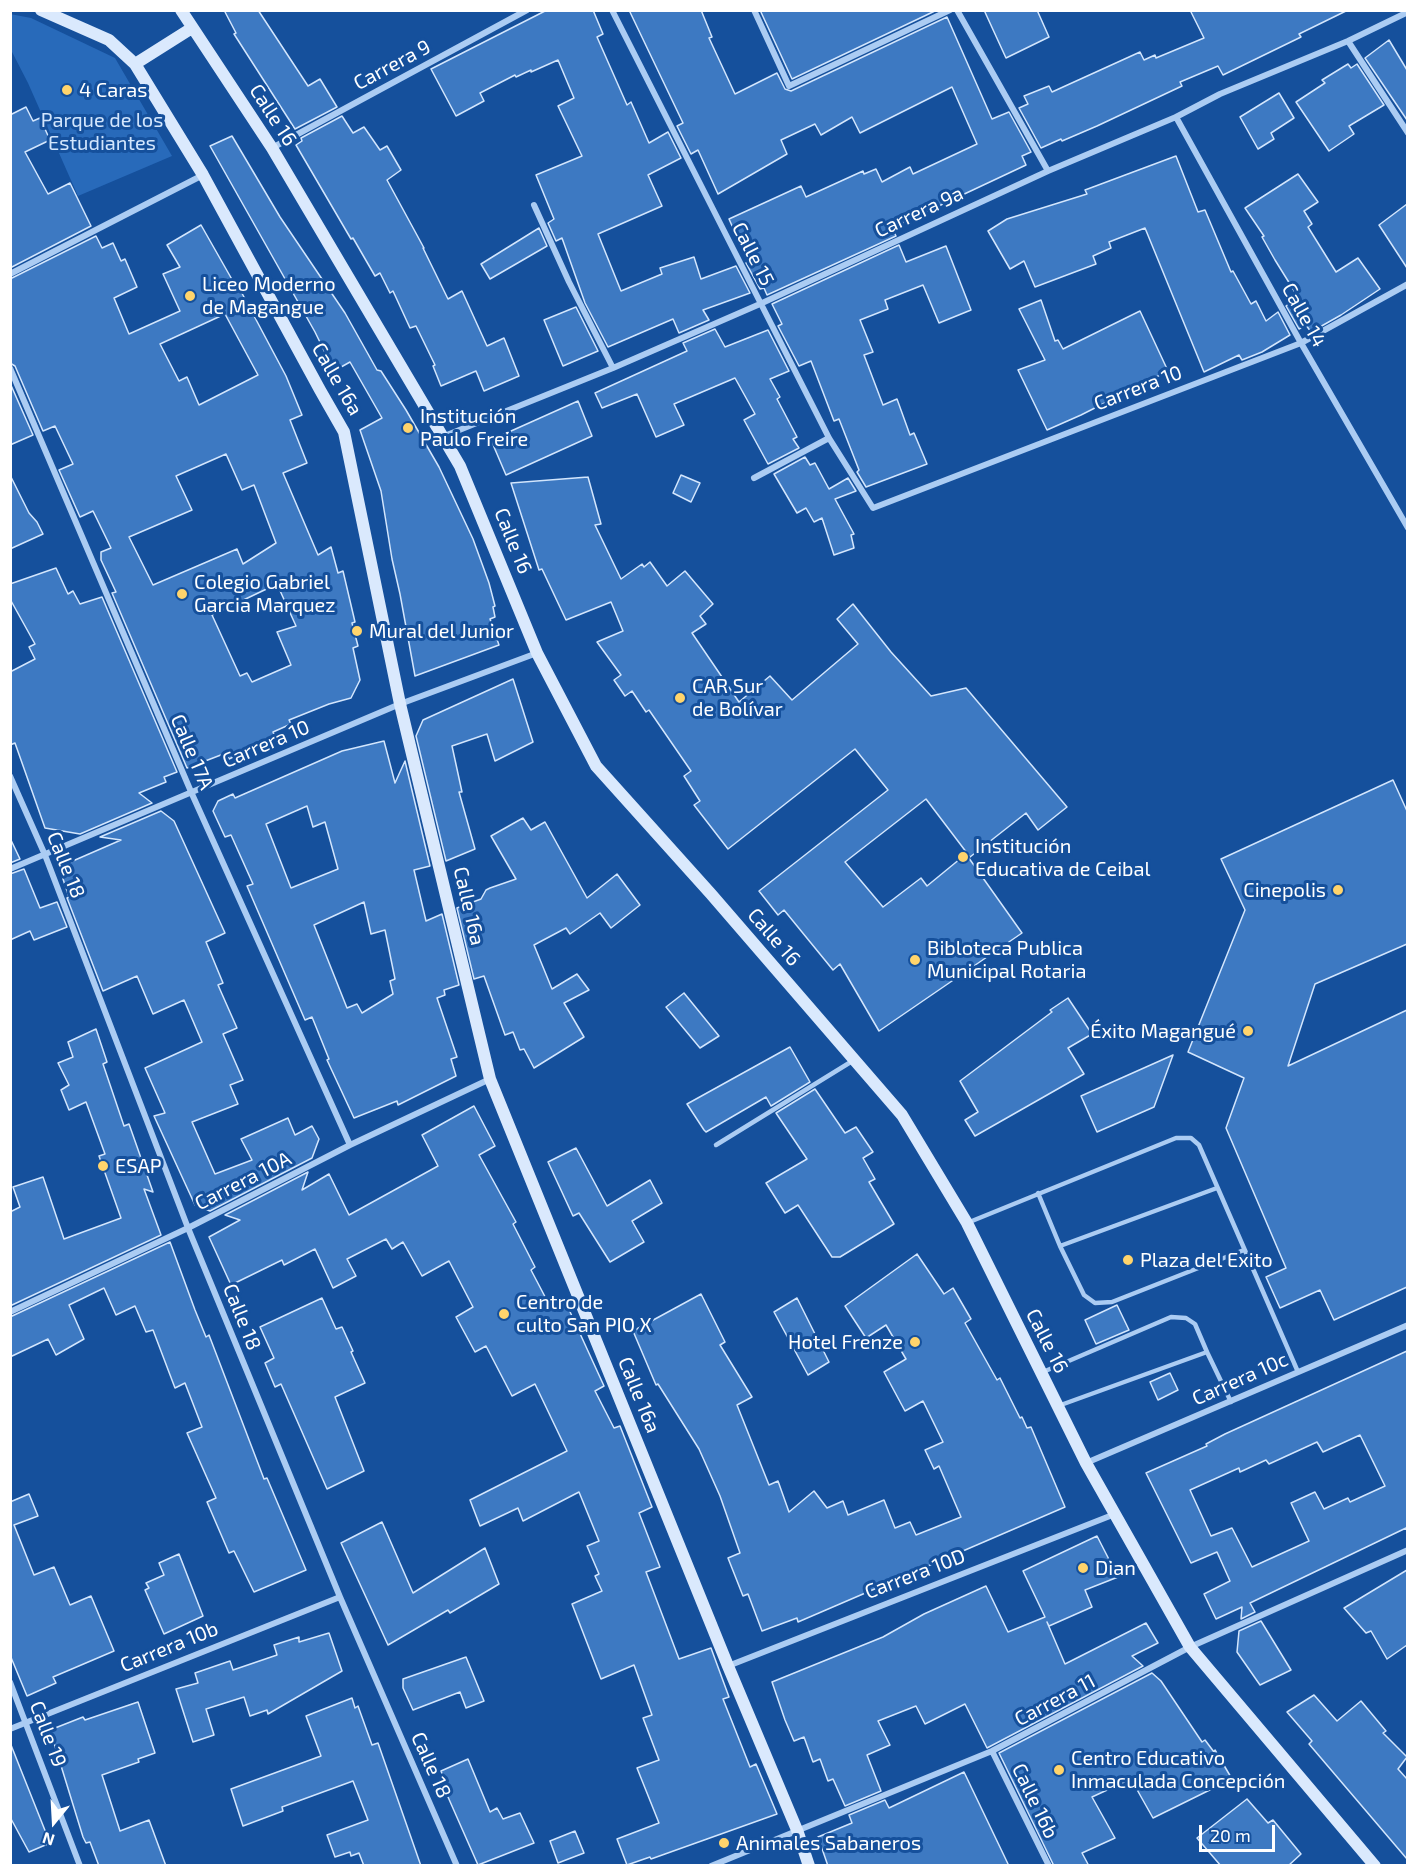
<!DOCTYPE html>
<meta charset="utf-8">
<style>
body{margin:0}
#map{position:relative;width:1418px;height:1876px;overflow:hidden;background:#15509c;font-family:"Exo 2",sans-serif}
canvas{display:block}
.frame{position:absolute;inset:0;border:12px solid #fff;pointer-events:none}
.north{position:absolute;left:24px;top:1792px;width:60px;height:60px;-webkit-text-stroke:4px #15509c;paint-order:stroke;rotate:198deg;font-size:16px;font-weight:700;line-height:24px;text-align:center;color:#fff}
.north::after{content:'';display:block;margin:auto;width:21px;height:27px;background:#fff;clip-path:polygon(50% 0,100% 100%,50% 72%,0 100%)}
.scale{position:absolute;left:1199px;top:1825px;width:76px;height:27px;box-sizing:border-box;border:3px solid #fff;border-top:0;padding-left:8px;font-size:18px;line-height:21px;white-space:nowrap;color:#fff;-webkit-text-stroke:4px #15509c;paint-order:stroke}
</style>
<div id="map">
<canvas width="1418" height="1876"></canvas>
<div class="frame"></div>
<div class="north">N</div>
<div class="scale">20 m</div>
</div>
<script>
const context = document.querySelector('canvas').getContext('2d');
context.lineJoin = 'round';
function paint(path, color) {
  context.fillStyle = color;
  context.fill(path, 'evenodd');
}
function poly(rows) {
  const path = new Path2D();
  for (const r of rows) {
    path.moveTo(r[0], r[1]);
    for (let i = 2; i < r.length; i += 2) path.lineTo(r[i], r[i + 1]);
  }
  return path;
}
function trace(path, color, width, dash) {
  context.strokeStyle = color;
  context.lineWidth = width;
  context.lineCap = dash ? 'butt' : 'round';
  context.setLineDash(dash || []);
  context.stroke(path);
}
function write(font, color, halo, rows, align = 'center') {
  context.font = font + ' "Exo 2",sans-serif';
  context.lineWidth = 6;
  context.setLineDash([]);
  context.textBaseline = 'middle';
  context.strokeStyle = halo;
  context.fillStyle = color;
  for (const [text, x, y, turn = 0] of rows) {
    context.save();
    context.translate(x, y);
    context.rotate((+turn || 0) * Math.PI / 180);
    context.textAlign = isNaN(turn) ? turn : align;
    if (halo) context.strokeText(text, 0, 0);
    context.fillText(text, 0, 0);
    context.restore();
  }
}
paint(poly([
 [10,14,31,18,115,58,172,156,78,196,28,83,11,50]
]), '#286aba');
const building = poly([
 [224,10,258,10,308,86,320,79,337,107,295,129,234,34,236,33,224,10],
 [547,10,593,10,603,34,597,37,627,105,631,102,649,143,668,132,681,158,648,175,662,206,598,234,621,291,662,274,660,268,694,257,701,279,736,266,750,293,703,310,709,320,679,333,673,319,608,347,585,303,562,238,556,241,548,223,554,219,536,175,582,156,558,106,574,98,558,60,531,72,531,70,516,77,515,75,480,93,484,101,456,116,431,69,547,10],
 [629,10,701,10,712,37,709,38,735,94,777,73,785,89,791,91,947,17,992,119,1009,112,1031,152,1022,156,1026,165,892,228,896,236,767,295,764,288,760,289,746,263,748,262,729,219,801,186,806,197,863,171,864,174,876,169,882,182,910,167,913,174,977,144,952,87,860,133,852,117,821,135,815,124,781,140,787,154,718,194,698,150,691,154,677,126,683,123,629,10],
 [760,10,937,10,792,79,760,10],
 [984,10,1037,10,1049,37,1006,58,984,10],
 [1190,10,1348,10,1299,34,1301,37,1223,75,1218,66,1180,82,1182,86,1097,126,1062,141,1061,139,1041,148,1019,108,1028,104,1024,96,1049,86,1052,92,1140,52,1144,60,1155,55,1156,58,1204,38,1190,10],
 [1389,40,1407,70,1407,120,1365,58,1389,40],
 [1348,64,1351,68,1357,64,1384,105,1349,126,1354,134,1329,151,1296,102,1325,83,1322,80,1348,64],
 [1279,93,1294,118,1271,133,1274,139,1258,149,1240,117,1279,93],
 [26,107,33,121,40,118,50,140,25,152,48,194,70,183,91,226,10,268,10,115,26,107],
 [342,116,353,133,364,127,380,150,387,146,401,170,387,180,424,248,423,248,448,299,462,291,487,346,504,338,519,376,484,391,476,371,441,386,433,366,435,365,416,326,410,328,393,291,390,293,380,273,375,276,353,238,351,239,296,145,302,141,301,138,342,116],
 [232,136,280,217,345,313,377,370,381,371,406,410,439,467,473,539,489,583,495,606,493,607,495,617,490,619,499,645,415,676,400,594,392,559,381,491,360,430,382,418,350,362,334,371,315,332,210,146,232,136],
 [1176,156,1198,212,1205,210,1231,272,1233,271,1251,304,1256,301,1266,321,1278,312,1290,335,1262,352,1242,360,1239,355,1204,372,1145,228,1109,242,1111,248,1093,256,1096,264,1035,287,1024,261,1010,269,988,231,1007,219,1087,194,1085,190,1176,156],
 [1298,174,1318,202,1304,211,1312,224,1308,227,1336,272,1358,258,1380,289,1341,315,1311,332,1306,325,1299,329,1286,306,1298,297,1275,260,1262,237,1264,236,1245,208,1298,174],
 [1407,204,1407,268,1379,225,1407,204],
 [201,225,234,283,236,282,286,376,302,415,290,420,307,463,283,473,318,555,331,547,338,573,343,571,355,622,352,623,358,646,353,648,360,680,351,698,329,704,289,720,291,724,273,732,275,737,229,759,226,753,187,768,112,593,116,592,101,560,101,552,111,548,93,511,80,517,59,470,73,464,55,426,43,431,15,366,10,363,10,279,96,236,102,248,113,243,121,261,125,259,137,287,114,298,129,334,180,311,163,274,180,267,167,245,201,225],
 [225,314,258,375,199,405,187,377,179,381,160,344,225,314],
 [226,454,242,490,254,485,276,543,243,564,237,549,153,585,129,537,192,510,176,476,226,454],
 [277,584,296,626,277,632,291,665,252,682,247,673,240,676,212,615,277,584],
 [539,228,547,246,490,279,481,264,539,228],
 [899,245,906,262,946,246,971,310,939,323,923,285,885,300,888,309,860,320,873,352,864,355,883,405,897,399,910,435,914,433,927,464,866,487,857,472,859,470,839,419,834,421,811,361,799,366,778,326,782,324,772,304,899,245],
 [1041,300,1055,341,1058,340,1063,349,1140,311,1168,371,1081,415,1047,430,1018,370,1045,360,1019,309,1041,300],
 [576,307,598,351,563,366,544,320,576,307],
 [715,329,725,347,768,330,789,371,770,379,780,397,777,399,797,437,793,439,799,448,768,464,744,420,755,414,735,378,674,404,684,425,656,437,637,394,602,408,595,393,687,351,683,343,715,329],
 [10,383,33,435,10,445,10,383],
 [578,401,592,436,506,475,491,440,578,401],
 [805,457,810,465,815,463,829,489,848,478,856,491,835,499,854,534,851,535,854,548,834,555,822,518,814,522,806,508,797,513,774,474,805,457],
 [10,475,29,513,37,522,43,534,10,549,10,475],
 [681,475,700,483,691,502,673,493,681,475],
 [588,477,601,524,595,525,621,579,642,564,644,567,650,562,667,586,685,571,713,604,700,616,706,624,692,633,739,702,770,676,792,700,858,644,837,619,853,604,891,652,931,696,966,688,1067,807,1038,830,1026,813,970,857,926,799,845,862,883,907,921,878,927,886,966,854,1022,933,879,1031,840,964,833,970,784,910,778,915,759,891,888,790,855,749,728,849,694,805,700,801,684,776,691,771,649,710,646,712,632,691,625,696,614,680,621,675,597,642,623,631,611,602,566,620,542,569,539,570,511,483,588,477],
 [56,568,68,594,73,591,80,604,102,597,177,772,164,777,166,782,139,793,152,803,80,834,45,828,15,743,10,745,10,672,35,659,29,647,35,644,10,599,10,584,56,568],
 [513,679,533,742,495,761,487,734,452,746,462,792,459,792,475,849,446,861,416,736,423,720,513,679],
 [384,741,395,783,405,761,430,866,414,870,426,921,442,914,459,985,444,990,445,995,437,998,457,1057,451,1059,456,1076,398,1105,397,1101,354,1118,327,1060,329,1059,312,1017,305,1020,247,886,253,884,231,835,225,837,213,811,218,801,233,794,235,798,342,751,384,741],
 [307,806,313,827,325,822,338,869,291,888,266,824,307,806],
 [364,902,371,934,385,930,395,979,390,981,393,994,362,1013,357,1004,347,1008,314,925,364,902],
 [1393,780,1407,811,1407,944,1315,984,1288,1066,1407,1010,1407,1287,1334,1320,1320,1290,1280,1308,1266,1277,1286,1268,1226,1128,1244,1078,1188,1052,1245,910,1221,859,1393,780],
 [161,811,174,821,225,933,206,942,223,983,218,985,237,1028,223,1034,243,1080,230,1085,238,1104,192,1122,215,1174,252,1160,241,1139,288,1118,295,1135,312,1126,319,1139,312,1158,210,1211,195,1205,154,1116,165,1113,145,1068,202,1042,184,1000,153,1014,137,976,103,991,67,898,69,897,59,867,121,840,100,837,161,811],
 [523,818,531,830,545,822,587,898,617,874,640,905,611,928,600,913,570,934,566,928,534,945,552,989,577,974,589,990,564,1003,584,1037,534,1068,524,1049,520,1050,513,1032,505,1035,484,976,474,979,457,908,481,899,486,890,490,888,516,879,491,836,523,818],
 [10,838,20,859,10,863,10,838],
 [24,869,40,908,57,902,67,927,34,940,30,931,10,940,10,874,24,869],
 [684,993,719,1036,700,1048,666,1007,684,993],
 [1068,998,1092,1034,1068,1048,1084,1074,975,1136,965,1120,978,1112,960,1081,1052,1012,1050,1010,1068,998],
 [96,1029,107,1062,103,1064,124,1126,129,1124,153,1192,144,1189,161,1235,10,1306,10,1212,20,1207,13,1187,43,1177,64,1239,121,1218,99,1156,105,1154,86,1102,69,1110,61,1090,69,1085,58,1063,73,1057,68,1042,96,1029],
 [790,1047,810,1082,771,1106,766,1097,706,1132,704,1130,687,1104,790,1047],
 [1173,1055,1154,1107,1097,1132,1081,1096,1173,1055],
 [815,1089,845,1133,856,1127,873,1152,863,1158,875,1179,869,1182,894,1224,840,1257,832,1257,798,1205,785,1213,766,1183,807,1159,776,1113,815,1089],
 [474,1106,495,1146,479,1155,516,1222,513,1224,535,1267,531,1270,552,1310,566,1303,604,1386,595,1391,614,1428,620,1426,652,1507,639,1513,660,1567,646,1572,679,1659,711,1648,729,1697,723,1699,750,1767,756,1764,777,1814,651,1859,650,1857,627,1865,617,1839,659,1823,637,1768,659,1760,643,1718,652,1715,634,1665,601,1679,572,1604,602,1591,595,1576,599,1574,587,1546,599,1541,579,1492,523,1521,518,1508,480,1526,470,1500,567,1451,535,1384,512,1396,486,1346,475,1352,456,1317,473,1307,449,1261,422,1276,403,1242,392,1249,386,1239,347,1259,356,1276,333,1288,315,1249,284,1265,282,1260,231,1285,209,1237,240,1220,225,1215,308,1172,302,1190,329,1174,349,1215,438,1166,422,1135,474,1106],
 [576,1148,607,1206,650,1180,662,1203,632,1221,644,1242,610,1262,579,1213,573,1216,548,1162,576,1148],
 [170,1242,195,1310,206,1337,209,1335,264,1479,267,1478,306,1570,254,1592,234,1551,229,1553,207,1502,216,1498,187,1433,202,1427,185,1383,175,1388,153,1330,146,1332,135,1306,116,1315,104,1288,69,1305,84,1339,56,1355,48,1339,10,1357,10,1317,170,1242],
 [917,1254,944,1294,953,1288,971,1319,965,1323,997,1380,1000,1378,1020,1418,1022,1417,1027,1428,1031,1427,1065,1507,798,1622,797,1618,762,1631,748,1594,743,1596,728,1558,740,1553,720,1496,699,1449,658,1384,656,1385,633,1331,701,1294,725,1342,720,1345,752,1397,737,1405,769,1485,778,1481,789,1512,814,1491,827,1508,843,1501,848,1515,884,1500,895,1528,910,1522,916,1535,961,1517,939,1466,934,1469,925,1450,943,1442,923,1401,905,1411,884,1372,906,1359,886,1325,866,1338,845,1306,917,1254],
 [322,1298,336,1329,342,1327,353,1351,351,1352,365,1383,335,1397,364,1471,327,1489,281,1384,275,1387,265,1363,274,1358,260,1327,322,1298],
 [797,1298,829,1362,808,1375,774,1312,797,1298],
 [1117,1305,1129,1330,1096,1344,1085,1320,1117,1305],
 [1407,1351,1407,1531,1406,1528,1250,1603,1255,1612,1241,1619,1242,1607,1216,1619,1204,1594,1230,1581,1217,1552,1191,1563,1146,1473,1207,1446,1206,1444,1225,1434,1407,1351],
 [1360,1435,1385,1486,1350,1502,1348,1498,1324,1509,1315,1492,1291,1503,1309,1541,1252,1567,1232,1528,1211,1536,1190,1490,1239,1468,1240,1472,1266,1460,1269,1464,1317,1442,1323,1452,1360,1435],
 [1170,1373,1178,1390,1158,1400,1150,1382,1170,1373],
 [29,1494,38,1516,14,1525,34,1575,54,1567,70,1605,91,1596,114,1651,53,1677,56,1683,27,1696,10,1655,10,1502,29,1494],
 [382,1522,413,1593,485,1548,499,1584,450,1613,448,1610,388,1645,341,1543,382,1522],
 [1097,1536,1118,1577,1085,1590,1092,1607,1049,1626,1047,1622,1065,1664,1146,1623,1158,1643,1132,1656,1143,1666,987,1748,965,1704,925,1724,916,1706,878,1721,890,1745,867,1755,881,1791,845,1806,833,1779,828,1781,820,1759,813,1762,804,1737,794,1741,785,1720,772,1682,883,1637,924,1614,986,1586,1008,1632,1045,1617,1023,1571,1097,1536],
 [179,1554,203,1616,164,1634,145,1590,149,1588,146,1583,164,1575,159,1563,179,1554],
 [1407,1570,1407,1645,1387,1659,1371,1631,1366,1633,1344,1608,1407,1570],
 [1261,1621,1291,1670,1260,1685,1237,1652,1239,1631,1261,1621],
 [329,1633,342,1671,268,1714,267,1710,250,1716,244,1697,206,1709,214,1735,193,1742,176,1689,198,1683,195,1673,230,1661,233,1670,277,1655,274,1645,299,1637,299,1642,329,1633],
 [466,1657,484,1701,466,1708,460,1692,413,1710,403,1688,403,1679,466,1657],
 [1152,1673,1161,1681,1202,1742,1205,1740,1214,1752,1215,1750,1232,1779,1153,1818,1131,1779,1092,1797,1115,1838,1082,1853,1089,1866,1054,1866,999,1753,1152,1673],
 [1314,1695,1337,1721,1361,1701,1386,1731,1383,1733,1407,1757,1398,1769,1407,1779,1407,1859,1309,1744,1312,1741,1287,1712,1314,1695],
 [352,1698,355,1708,358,1706,372,1745,378,1743,421,1866,364,1866,359,1853,351,1856,350,1852,335,1857,327,1835,368,1820,353,1781,282,1807,283,1811,243,1826,231,1789,321,1756,306,1716,352,1698],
 [138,1702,155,1753,138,1759,139,1762,102,1775,120,1831,149,1820,166,1866,99,1866,90,1842,86,1843,83,1837,50,1730,83,1717,85,1720,138,1702],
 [11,1745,50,1843,29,1852,10,1817,11,1745],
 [468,1759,490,1812,497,1808,503,1819,520,1813,534,1843,478,1865,448,1797,444,1785,446,1784,441,1771,468,1759],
 [964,1772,1009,1866,828,1866,818,1837,852,1823,849,1815,885,1800,889,1808,964,1772],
 [1247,1799,1268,1823,1273,1820,1301,1854,1288,1866,1221,1866,1197,1838,1247,1799],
 [575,1831,584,1853,558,1863,550,1841,575,1831]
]);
paint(building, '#3d79c2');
trace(building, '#d3e6fd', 1.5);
trace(poly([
 [716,1145,854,1060],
 [1038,1193,1060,1246,1084,1295,1095,1303,1112,1302,1244,1250],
 [967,1223,1176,1138,1191,1138,1199,1145,1298,1372],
 [1060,1246,1217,1188],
 [1043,1372,1171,1317,1186,1318,1195,1324,1207,1352],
 [1058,1406,1207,1352,1231,1402]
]), '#abccf3', 4.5);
trace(poly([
 [612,10,829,438,873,508,1301,343,1408,284],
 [754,10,789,86,950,10],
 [957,10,1048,171],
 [1348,41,1408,133],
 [1176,117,1301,343,1408,528],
 [272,148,527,10],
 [534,205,569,282,613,368],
 [10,274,203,175],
 [10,368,192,794,350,1145],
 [442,437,613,368,760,304,1048,171,1176,117,1220,94,1348,41,1408,12],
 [754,478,829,438],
 [10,776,45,855,188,1228,340,1597,457,1866],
 [10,869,400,704,537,653],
 [10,1312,188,1228,350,1145,490,1079],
 [1086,1463,1408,1325],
 [728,1666,1115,1514],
 [10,1682,80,1866],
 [10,1729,340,1597],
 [992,1751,1049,1866],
 [711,1866,992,1751,1190,1647,1408,1550]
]), '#abccf3', 6);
trace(poly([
 [41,10,109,40,135,64,203,175,320,390,344,432,400,704,490,1079,728,1666,797,1830,809,1866],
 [181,10,272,148,460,466,537,653,596,766,711,894,902,1115,967,1223,1086,1463,1190,1647,1375,1866],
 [135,64,192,28]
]), '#dae9fd', 12);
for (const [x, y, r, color] of [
 [67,90,6,"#ffd46c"],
 [190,296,6,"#ffd46c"],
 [408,428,6,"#ffd46c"],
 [182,594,6,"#ffd46c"],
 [357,631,6,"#ffd46c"],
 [680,698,6,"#ffd46c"],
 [963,857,6,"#ffd46c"],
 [1338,890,6,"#ffd46c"],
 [915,960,6,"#ffd46c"],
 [1248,1031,6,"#ffd46c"],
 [103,1166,6,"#ffd46c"],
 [1128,1260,6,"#ffd46c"],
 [504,1314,6,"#ffd46c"],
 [915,1342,6,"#ffd46c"],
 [1083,1568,6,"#ffd46c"],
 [1059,1770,6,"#ffd46c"],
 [724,1843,6,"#ffd46c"]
]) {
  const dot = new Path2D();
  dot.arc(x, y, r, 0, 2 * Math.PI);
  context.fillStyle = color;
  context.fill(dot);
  trace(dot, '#15509c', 2);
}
write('20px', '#fff', '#15509c', [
 ["Carrera 9",392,65,-28],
 ["Calle 16",273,115,57],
 ["Carrera 9a",919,212,-25],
 ["Calle 15",753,254,63],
 ["Calle 14",1304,315,61],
 ["Calle 16a",337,379,60],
 ["Carrera 10",1138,388,-21],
 ["Calle 16",513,541,68],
 ["Carrera 10",266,744,-23],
 ["Calle 17A",192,752,67],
 ["Calle 18",66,865,68],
 ["Calle 16a",469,906,77],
 ["Calle 16",774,937,49],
 ["Carrera 10A",243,1181,-27],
 ["Calle 18",242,1317,68],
 ["Calle 16",1047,1341,63],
 ["Carrera 10c",1240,1379,-24],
 ["Calle 16a",639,1395,68],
 ["Carrera 10D",915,1574,-21],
 ["Carrera 10b",169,1647,-22],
 ["Carrera 11",1055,1700,-28],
 ["Calle 19",48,1734,69],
 ["Calle 18",431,1765,66],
 ["Calle 16b",1035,1801,64]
]);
write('20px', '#fff', '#15509c', [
 ["4 Caras",79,90],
 ["Liceo Moderno",202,284],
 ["de Magangue",202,307],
 ["Institución",420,416],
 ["Paulo Freire",420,439],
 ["Colegio Gabriel",194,582],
 ["Garcia Marquez",194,605],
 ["Mural del Junior",369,631],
 ["CAR Sur",692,686],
 ["de Bolívar",692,709],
 ["Institución",975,846],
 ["Educativa de Ceibal",975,869],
 ["Cinepolis",1326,890,"right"],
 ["Bibloteca Publica",927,948],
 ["Municipal Rotaria",927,971],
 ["Éxito Magangué",1236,1031,"right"],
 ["ESAP",115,1166],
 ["Plaza del Exito",1140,1260],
 ["Centro de",516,1302],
 ["culto San PIO X",516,1325],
 ["Hotel Frenze",903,1342,"right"],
 ["Dian",1095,1568],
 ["Centro Educativo",1071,1758],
 ["Inmaculada Concepción",1071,1781],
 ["Animales Sabaneros",736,1843]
], 'left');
write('20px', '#d3e6fd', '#15509c', [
 ["Parque de los",102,120],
 ["Estudiantes",102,143]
]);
</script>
